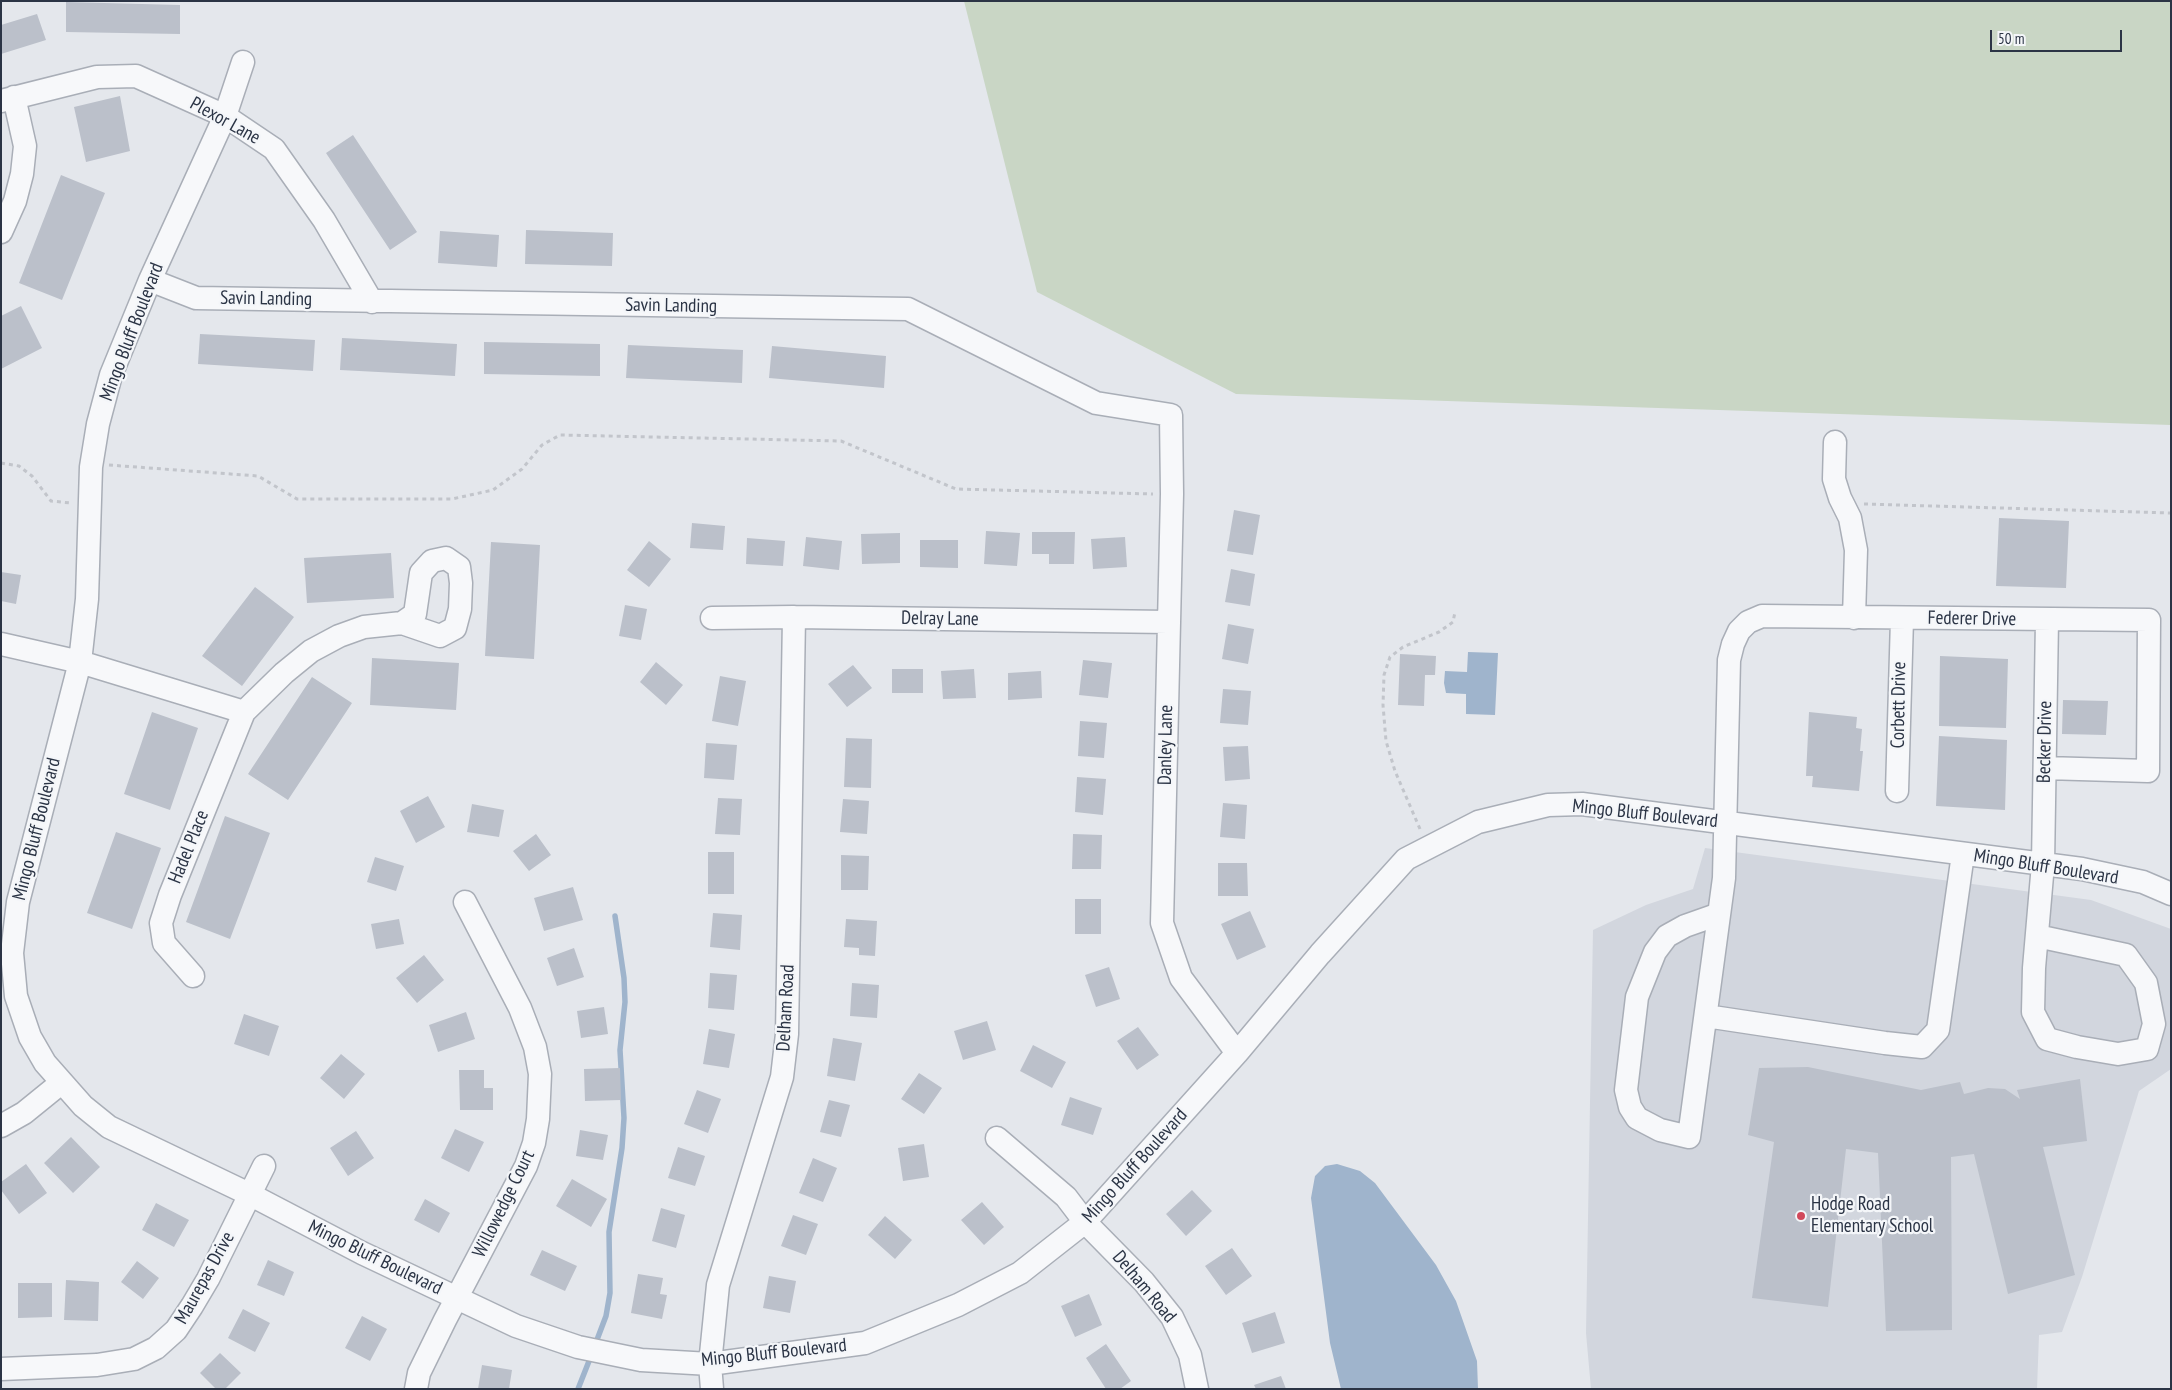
<!DOCTYPE html>
<style>
body{margin:0}
#map{position:relative;width:2172px;height:1390px;overflow:hidden;background:#e4e7ec;font-family:"PT Sans Narrow",sans-serif}
canvas{display:block}
.frame{position:absolute;inset:0;border:2px solid #2b3445;pointer-events:none}
.scale{position:absolute;left:1990px;top:30px;width:132px;height:22px;box-sizing:border-box;border:2px solid #2b3445;border-top:0;padding-left:6px;font-size:15px;line-height:18px;white-space:nowrap;color:#2b3445;-webkit-text-stroke:4px #f4f6f9;paint-order:stroke}
</style>
<div id="map">
<canvas width="2172" height="1390"></canvas>
<div class="frame"></div>
<div class="scale">50 m</div>
</div>
<script>
const context = document.querySelector('canvas').getContext('2d');
context.lineJoin = 'round';
function paint(path, color) {
  context.fillStyle = color;
  context.fill(path, 'evenodd');
}
function poly(rows) {
  const path = new Path2D();
  for (const r of rows) {
    path.moveTo(r[0], r[1]);
    for (let i = 2; i < r.length; i += 2) path.lineTo(r[i], r[i + 1]);
  }
  return path;
}
function trace(path, color, width, dash) {
  context.strokeStyle = color;
  context.lineWidth = width;
  context.lineCap = dash ? 'butt' : 'round';
  context.setLineDash(dash || []);
  context.stroke(path);
}
function write(font, color, halo, rows, align = 'center') {
  context.font = font + ' "PT Sans Narrow",sans-serif';
  context.lineWidth = 4.5;
  context.setLineDash([]);
  context.textBaseline = 'middle';
  context.strokeStyle = halo;
  context.fillStyle = color;
  for (const [text, x, y, turn = 0] of rows) {
    context.save();
    context.translate(x, y);
    context.rotate((+turn || 0) * Math.PI / 180);
    context.textAlign = isNaN(turn) ? turn : align;
    if (halo) context.strokeText(text, 0, 0);
    context.fillText(text, 0, 0);
    context.restore();
  }
}
paint(poly([
 [1705,848,2091,900,2171,929,2171,1069,2139,1091,2082,1277,2062,1332,2039,1335,2037,1389,1591,1389,1586,1333,1593,930,1646,905,1693,889]
]), '#d2d6de');
paint(poly([
 [964,1,2171,1,2171,425,1236,394,1037,292]
]), '#c9d6c5');
paint(poly([
 [1468,652,1498,653,1495,715,1466,714,1466,694,1446,693,1444,683,1445,671,1467,672],
 [1337,1164,1360,1171,1375,1183,1436,1265,1456,1301,1477,1361,1478,1389,1341,1389,1330,1343,1311,1198,1315,1176,1325,1166]
]), '#9fb4cc');
trace(poly([
 [595,1345,606,1316,610,1293,609,1232,622,1148,624,1118,620,1050,625,1002,624,978,615,916],
 [578,1389,591,1356]
]), '#9fb4cc', 5.5);
paint(poly([
 [66,2,180,5,180,34,66,32],
 [37,14,46,40,1,54,1,25],
 [120,96,130,151,86,162,74,107],
 [353,135,417,232,390,250,326,153],
 [61,175,105,193,62,300,19,283],
 [526,230,613,233,612,266,525,264],
 [440,231,499,235,497,267,438,263],
 [21,306,42,348,1,369,1,316],
 [200,334,315,340,313,371,198,364],
 [342,338,457,344,455,376,340,370],
 [484,342,600,344,600,376,484,374],
 [628,345,743,350,742,383,626,378],
 [772,346,886,356,884,388,769,378],
 [1234,510,1260,515,1253,555,1227,551],
 [1999,518,2069,521,2066,588,1996,586],
 [692,523,725,526,723,550,690,548],
 [986,531,1020,533,1017,566,984,564],
 [1032,532,1075,532,1074,564,1049,564,1049,554,1032,554],
 [900,533,900,563,862,564,861,534],
 [806,537,842,541,839,570,803,566],
 [1125,537,1127,567,1093,569,1091,539],
 [747,538,785,541,783,566,746,564],
 [920,540,958,540,958,568,920,567],
 [649,541,671,559,649,587,627,570],
 [491,542,540,545,534,659,485,656],
 [391,553,394,598,307,603,304,558],
 [1231,569,1255,574,1250,606,1225,602],
 [1,572,21,575,16,604,1,601],
 [255,587,294,617,242,686,202,656],
 [625,605,647,609,641,640,619,636],
 [1228,624,1254,629,1248,664,1222,659],
 [1400,654,1436,656,1435,675,1425,675,1424,706,1398,705],
 [1940,656,2008,659,2006,728,1939,726],
 [372,658,459,663,456,710,370,705],
 [1083,660,1112,663,1108,698,1079,695],
 [656,662,683,685,666,705,640,682],
 [853,665,872,688,847,707,828,684],
 [892,669,923,669,923,693,892,693],
 [974,669,976,698,943,699,941,671],
 [1041,671,1042,698,1008,700,1008,673],
 [720,676,746,681,738,726,712,721],
 [312,677,352,703,288,800,248,774],
 [1223,689,1251,691,1248,725,1220,723],
 [2063,700,2108,701,2106,735,2062,734],
 [152,712,198,728,170,810,124,794],
 [1809,712,1857,717,1856,728,1862,729,1860,751,1863,751,1859,791,1812,787,1813,776,1806,776],
 [1080,721,1107,723,1104,758,1078,756],
 [1939,736,2007,740,2005,810,1936,806],
 [846,738,872,739,871,788,844,787],
 [706,743,737,745,734,780,704,778],
 [1248,746,1250,779,1225,781,1223,747],
 [1077,777,1106,779,1103,815,1075,812],
 [428,796,445,827,416,843,400,811],
 [718,798,742,799,740,835,715,834],
 [843,799,869,801,867,834,840,832],
 [1223,803,1247,805,1245,839,1220,837],
 [472,804,504,810,499,837,467,832],
 [225,816,270,833,230,939,186,922],
 [116,832,161,848,132,929,87,913],
 [536,834,551,855,529,871,513,851],
 [1073,834,1102,835,1101,869,1072,869],
 [708,852,734,852,734,894,708,894],
 [841,855,869,856,868,890,841,890],
 [375,857,404,866,396,891,367,882],
 [1218,863,1247,863,1248,896,1218,896],
 [573,887,583,920,544,931,534,898],
 [1075,899,1101,899,1101,934,1075,934],
 [1250,911,1266,947,1237,960,1221,924],
 [713,913,742,915,740,950,710,947],
 [399,919,404,944,376,949,371,924],
 [846,919,877,921,875,956,859,955,859,948,844,947],
 [574,948,584,977,557,986,547,958],
 [424,955,444,980,417,1003,396,978],
 [1109,967,1120,999,1096,1007,1085,975],
 [710,973,737,975,734,1010,708,1008],
 [852,983,879,985,877,1018,850,1016],
 [604,1007,608,1034,581,1038,577,1011],
 [466,1012,475,1039,438,1052,429,1025],
 [244,1014,279,1026,269,1056,234,1044],
 [987,1021,996,1050,963,1060,954,1031],
 [1138,1027,1159,1055,1137,1070,1117,1041],
 [709,1029,735,1034,729,1068,703,1064],
 [833,1038,862,1043,855,1081,827,1076],
 [1033,1045,1066,1062,1052,1088,1020,1071],
 [341,1054,365,1074,344,1099,320,1078],
 [1808,1067,1921,1090,1960,1082,1964,1094,1988,1088,2005,1089,2020,1099,2017,1090,2080,1079,2087,1141,2043,1147,2075,1275,2008,1294,1974,1154,1951,1157,1952,1330,1886,1331,1878,1153,1846,1149,1828,1307,1752,1298,1774,1142,1748,1135,1759,1068],
 [620,1068,621,1100,585,1101,584,1069],
 [459,1070,484,1070,484,1088,493,1088,493,1110,460,1110],
 [919,1073,942,1088,924,1114,901,1099],
 [697,1090,721,1099,708,1133,684,1124],
 [1070,1097,1102,1108,1093,1135,1061,1125],
 [829,1100,850,1105,841,1137,820,1132],
 [455,1129,484,1142,469,1172,441,1158],
 [580,1130,608,1135,603,1160,576,1156],
 [356,1131,374,1158,348,1176,330,1148],
 [71,1137,100,1167,73,1193,44,1163],
 [924,1144,929,1177,903,1181,898,1148],
 [678,1147,705,1156,695,1186,668,1178],
 [813,1158,837,1168,823,1202,799,1193],
 [26,1164,47,1193,19,1214,1,1190,1,1182],
 [572,1179,607,1199,591,1227,556,1206],
 [1192,1190,1212,1211,1186,1236,1166,1214],
 [425,1199,450,1213,439,1233,414,1220],
 [982,1202,1004,1227,984,1245,961,1220],
 [156,1203,189,1220,174,1247,142,1230],
 [661,1208,685,1215,676,1248,652,1241],
 [793,1215,818,1224,806,1255,781,1246],
 [885,1216,912,1240,895,1259,868,1235],
 [1232,1248,1252,1276,1226,1295,1205,1266],
 [542,1250,577,1266,565,1291,530,1275],
 [268,1260,294,1272,284,1296,257,1285],
 [137,1261,159,1278,143,1299,121,1282],
 [638,1274,663,1278,660,1294,667,1295,662,1319,631,1313],
 [769,1276,796,1281,790,1313,763,1308],
 [66,1280,99,1282,98,1321,64,1320],
 [18,1283,52,1283,52,1317,18,1318],
 [1089,1294,1102,1325,1075,1337,1061,1306],
 [243,1309,270,1323,255,1352,228,1338],
 [1275,1312,1285,1343,1252,1353,1242,1323],
 [362,1316,387,1329,370,1361,345,1348],
 [1106,1344,1131,1381,1120,1389,1106,1389,1086,1358],
 [220,1353,241,1373,225,1389,216,1389,200,1373],
 [482,1365,512,1370,509,1389,478,1389],
 [1281,1376,1286,1389,1256,1389,1254,1385]
]), '#bbc0ca');
const minor = poly([
 [243,62,225,116,150,280,111,375,98,424,91,467,87,599,80,662,18,902,12,953,16,996,30,1037,45,1063,83,1106,109,1127,251,1195,362,1253,516,1326,578,1347,641,1360,710,1364,865,1343,958,1305,1020,1273,1085,1222,1237,1053,1320,954,1406,859,1478,822,1548,805,1582,804,2082,869,2143,882,2171,894],
 [1,101,97,77,136,76,225,116,274,149,324,220,372,302],
 [1,232,15,201,22,174,25,146,14,97],
 [150,280,196,298,908,309,1096,403,1171,415,1172,494,1162,923,1181,978,1237,1053],
 [1835,442,1834,479,1840,498,1850,518,1856,550,1854,618],
 [712,618,794,617,1168,622],
 [1,644,80,662,244,712,170,895,161,923,164,943,193,976],
 [244,712,284,673,311,651,339,636,364,627,402,623,440,636,455,628,460,609,461,583,459,567,446,558,432,561,421,573,415,614,402,623],
 [1897,791,1902,619],
 [1719,914,1685,926,1667,936,1655,952,1637,997,1626,1090,1630,1107,1637,1118,1660,1130,1689,1137,1724,878,1729,660,1733,644,1739,631,1748,622,1762,616,2149,620,2148,771,2045,768],
 [2037,936,2126,955,2146,983,2154,1024,2147,1049,2118,1054,2077,1047,2047,1039,2033,1012,2034,968,2043,864,2047,620],
 [1706,1016,1885,1043,1922,1047,1938,1030,1963,854],
 [1,1126,24,1113,61,1083],
 [997,1138,1066,1197,1085,1222,1144,1282,1172,1317,1190,1355,1197,1389],
 [1,1369,97,1365,134,1359,156,1348,176,1330,192,1306,208,1279,264,1166],
 [416,1389,419,1373,445,1320,526,1166,534,1143,538,1119,540,1074,535,1047,520,1008,465,902],
 [712,1389,710,1364,718,1285,782,1077,787,1034,794,617]
]);
trace(minor, '#a9aeb7', 25);
trace(poly([
 [1,463,19,466,32,476,51,501,71,503],
 [109,465,258,476,297,499,452,499,493,490,522,469,542,445,560,435,841,441,956,489,1153,494],
 [1864,504,2171,513],
 [1420,829,1395,771,1386,741,1383,705,1384,675,1390,657,1403,647,1439,632,1453,622,1455,612]
]), '#c2c5cb', 3, [4, 4]);
trace(minor, '#f7f8fa', 22);
for (const [x, y, r, color] of [
 [1801,1216,5,"#d1495b"]
]) {
  const dot = new Path2D();
  dot.arc(x, y, r, 0, 2 * Math.PI);
  context.fillStyle = color;
  context.fill(dot);
  trace(dot, '#f4f6f9', 2);
}
write('19px', '#2b3445', '#f4f6f9', [
 ["Plexor Lane",225,121,29],
 ["Savin Landing",266,299,1],
 ["Savin Landing",671,306,1],
 ["Mingo Bluff Boulevard",132,332,-69],
 ["Delray Lane",940,619,1],
 ["Federer Drive",1972,619,1],
 ["Corbett Drive",1899,705,-89],
 ["Becker Drive",2045,742,-89],
 ["Danley Lane",1166,745,-89],
 ["Mingo Bluff Boulevard",1645,814,6],
 ["Mingo Bluff Boulevard",37,829,-76],
 ["Hadel Place",189,847,-68],
 ["Mingo Bluff Boulevard",2046,867,9],
 ["Delham Road",786,1008,-87],
 ["Mingo Bluff Boulevard",1135,1166,-48],
 ["Willowedge Court",504,1204,-64],
 ["Mingo Bluff Boulevard",375,1258,26],
 ["Maurepas Drive",205,1278,-61],
 ["Delham Road",1144,1287,50],
 ["Mingo Bluff Boulevard",774,1353,-6]
]);
write('19px', '#2b3445', '#f4f6f9', [
 ["Hodge Road",1811,1205],
 ["Elementary School",1811,1227]
], 'left');
</script>
